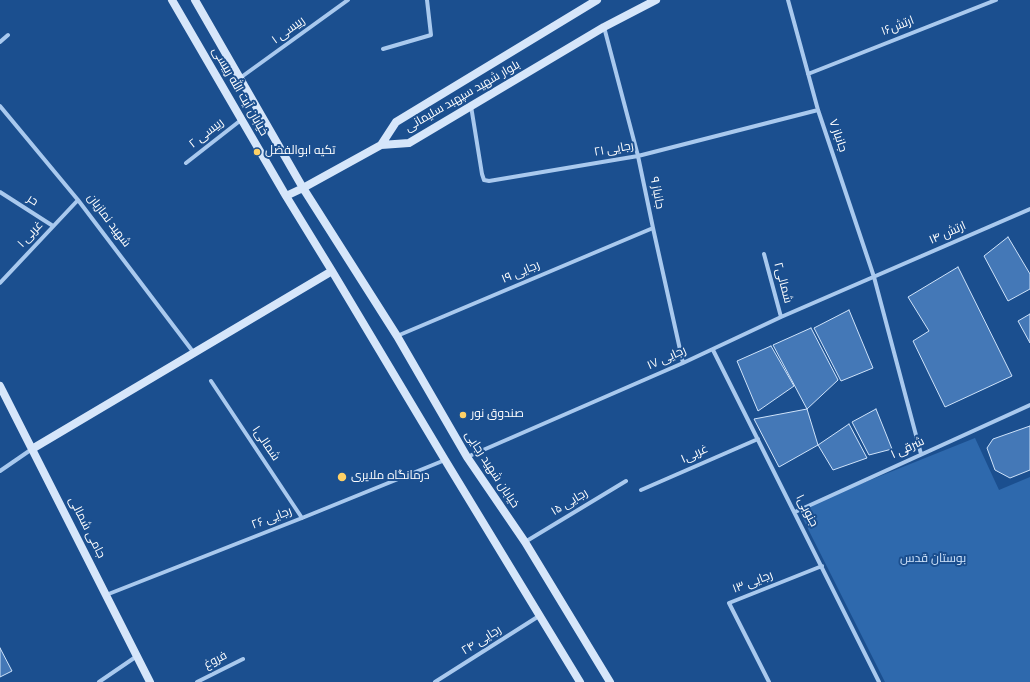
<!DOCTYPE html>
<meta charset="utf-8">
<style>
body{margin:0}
canvas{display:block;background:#1b4f8f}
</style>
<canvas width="1030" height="682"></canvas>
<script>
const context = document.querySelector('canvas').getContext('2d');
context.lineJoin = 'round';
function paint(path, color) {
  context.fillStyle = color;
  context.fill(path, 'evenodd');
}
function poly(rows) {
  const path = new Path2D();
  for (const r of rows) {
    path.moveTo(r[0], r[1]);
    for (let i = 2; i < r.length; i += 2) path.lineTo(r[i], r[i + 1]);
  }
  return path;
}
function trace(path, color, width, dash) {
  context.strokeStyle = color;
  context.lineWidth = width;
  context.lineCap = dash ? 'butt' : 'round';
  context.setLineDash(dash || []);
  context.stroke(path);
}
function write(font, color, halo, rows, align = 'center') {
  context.font = font + ' Overpass,Cairo,sans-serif';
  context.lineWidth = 4;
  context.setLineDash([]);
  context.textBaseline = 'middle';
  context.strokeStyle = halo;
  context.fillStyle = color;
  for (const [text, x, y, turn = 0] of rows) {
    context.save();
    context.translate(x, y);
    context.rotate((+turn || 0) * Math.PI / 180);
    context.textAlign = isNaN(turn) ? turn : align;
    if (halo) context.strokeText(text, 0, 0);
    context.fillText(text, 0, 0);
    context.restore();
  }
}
paint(poly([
 [975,438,999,490,1030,477,1030,682,885,682,798,509]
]), '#2e69ad');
const building = poly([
 [1008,237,1030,274,1030,289,1008,301,984,256,1008,237],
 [958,267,1012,376,945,407,913,341,929,331,908,297,958,267],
 [849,310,873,368,841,381,814,328,849,310],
 [1030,314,1030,343,1018,321,1030,314],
 [811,328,838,380,807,409,773,345,811,328],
 [771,346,794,386,758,411,737,361,771,346],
 [807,409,818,445,779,467,754,419,807,409],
 [876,409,892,449,869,455,852,422,876,409],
 [849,424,867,458,833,470,818,445,849,424],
 [1030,426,1030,470,1010,478,995,470,987,448,993,439,1030,426],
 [0,648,12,671,0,677,0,648]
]);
paint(building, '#4478b7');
trace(building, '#cfe3fa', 1);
trace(poly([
 [788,0,818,110,874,277,921,454],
 [604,27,638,156,653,228,683,363],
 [0,42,8,35],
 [383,49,431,35,427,0],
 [808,74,996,0],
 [240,78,348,0],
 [0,106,78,200,194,353],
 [471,106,482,174,484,180,489,181,638,156,818,110],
 [186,163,241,120],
 [0,192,53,226],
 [764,254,781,317],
 [0,283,78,200],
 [397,336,653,228],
 [713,350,879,682],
 [211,381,302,518],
 [467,457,683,363,781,317,1030,209],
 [0,471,32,449],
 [641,490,758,439],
 [795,512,1030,405],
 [525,542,626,481],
 [106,595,302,518,445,460],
 [99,682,137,656],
 [197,682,243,659],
 [435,682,539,616],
 [769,682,729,603,822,566]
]), '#a9c9ee', 4);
trace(poly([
 [172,0,286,196,332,271,445,460,580,682],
 [195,0,303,188,397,336,467,457,525,542,610,682],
 [381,145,396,122,597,0],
 [286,196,303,188,381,145,409,143,604,27,656,0],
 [0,386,150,682],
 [32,449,332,271]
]), '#d6e6fa', 8);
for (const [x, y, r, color] of [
 [257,152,4,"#ffd166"],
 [463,415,4,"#ffd166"],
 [342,477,5,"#ffd166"]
]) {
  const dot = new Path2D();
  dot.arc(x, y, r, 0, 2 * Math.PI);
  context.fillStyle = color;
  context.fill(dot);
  trace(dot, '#1b4f8f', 1.5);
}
write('12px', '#fff', '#1b4f8f', [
 ["ارتش۱۶",898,27,-21],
 ["رییسی ۱",289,31,-36],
 ["خیابان آیت الله رییسی",239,92,60],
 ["بلوار شهید سپهبد سلیمانی",463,97,-30],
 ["رییسی ۲",207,134,-38],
 ["جانباز ۷",837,136,71],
 ["رجایی ۲۱",614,150,-10],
 ["جانباز ۹",656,193,79],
 ["حر",32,201,33],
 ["شهید نمازیان",108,221,53],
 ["ارتش ۱۴",948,234,-24],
 ["غربی ۱",31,235,-47],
 ["رجایی ۱۹",521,273,-23],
 ["شمالی۲",782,283,75],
 ["رجایی ۱۷",667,359,-24],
 ["شمالی۱",265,444,56],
 ["شرقی ۱",908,449,-25],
 ["غربی۱",695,455,-24],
 ["خیابان شهید رجایی",491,470,57],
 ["رجایی ۱۵",570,503,-31],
 ["جنوبی۱",806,511,63],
 ["رجایی ۲۶",272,519,-21],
 ["جامی شمالی",86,528,63],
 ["رجایی ۱۳",753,583,-21],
 ["رجایی ۲۴",482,641,-32],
 ["فروغ",216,661,-27]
]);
write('12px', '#fff', '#1b4f8f', [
 ["تکیه ابوالفضل",265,152],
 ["صندوق نور",471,415],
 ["درمانگاه ملایری",351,477]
], 'left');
write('12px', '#cfe3fa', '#1b4f8f', [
 ["بوستان قدس",933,560]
]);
</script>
